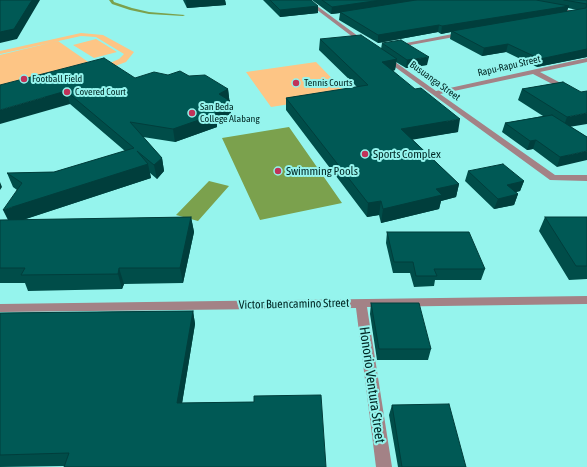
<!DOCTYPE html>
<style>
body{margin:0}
canvas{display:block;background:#95f4ed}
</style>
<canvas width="587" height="467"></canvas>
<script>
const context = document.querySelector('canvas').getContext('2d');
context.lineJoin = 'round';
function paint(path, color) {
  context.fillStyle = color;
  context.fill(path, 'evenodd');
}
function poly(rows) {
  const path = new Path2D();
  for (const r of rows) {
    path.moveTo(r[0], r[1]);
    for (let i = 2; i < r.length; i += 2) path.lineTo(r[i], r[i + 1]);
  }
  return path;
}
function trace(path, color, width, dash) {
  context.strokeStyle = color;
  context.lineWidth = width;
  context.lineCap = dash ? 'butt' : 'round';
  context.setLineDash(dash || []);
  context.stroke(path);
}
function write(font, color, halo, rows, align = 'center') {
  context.font = font + ' "Asap Condensed",sans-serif';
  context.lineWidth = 4;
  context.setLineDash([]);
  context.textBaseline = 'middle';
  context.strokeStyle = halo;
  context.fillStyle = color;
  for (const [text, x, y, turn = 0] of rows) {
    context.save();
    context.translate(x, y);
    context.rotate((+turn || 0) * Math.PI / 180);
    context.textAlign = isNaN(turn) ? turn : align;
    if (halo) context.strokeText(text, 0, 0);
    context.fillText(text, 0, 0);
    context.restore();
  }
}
paint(poly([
 [81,33,103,35,134,52,126,62,115,66,110,63,119,59,124,54,96,37,81,36,0,54,0,51],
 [96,39,117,52,94,58,73,45],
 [58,41,94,66,0,91,0,55],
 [316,62,348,95,271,107,246,72]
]), '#fdc585');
paint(poly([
 [289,127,342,203,260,220,222,138],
 [209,181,229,186,198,221,176,215]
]), '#7ba14d');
paint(poly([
 [109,0,113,0,114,2,132,8,149,12,185,15,183,16,149,14,130,10,112,4,109,0]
]), '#7ba14d');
paint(poly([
 [304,0,309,0,366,42,366,44,362,44,304,0],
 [551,7,587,13,587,15,553,9,551,7],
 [463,32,466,34,465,35,394,48,391,46,463,32],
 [384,57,388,57,436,91,587,58,587,62,540,72,587,97,587,102,533,74,440,94,555,175,587,175,587,181,550,180,384,59,384,57],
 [587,296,587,304,367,307,392,467,376,467,356,308,0,312,0,304,587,296]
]), '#a38286');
paint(poly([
 [183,0,225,0,226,5,187,8],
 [263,0,311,0,318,13,280,17],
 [312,0,587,0,587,57,537,67,506,52,482,56,450,39,451,32,441,34,438,32,378,43,339,20,340,13,331,14],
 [568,8,577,10,567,11],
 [320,39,381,49,382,43,427,65,406,68,396,62,395,70,393,71,458,132,412,139,459,184,456,197,441,201,439,209,381,223,379,215,367,217,286,110,286,98,357,87,319,50],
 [168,75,189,76,228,89,231,114,217,119,217,127,175,142,143,137,162,158,164,171,157,179,150,173,151,178,23,220,191,217,194,232,183,283,124,284,122,289,28,291,25,283,0,283,0,220,8,220,17,190,13,187,7,173,54,172,125,151,70,104,0,85,135,78],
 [563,82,571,127,587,137,557,167,533,149,527,150,502,132,505,123,543,116,518,100,522,89],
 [468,171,524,181,520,191,516,192,518,194,514,205,494,209,465,181],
 [545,217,587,217,587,279,569,280,539,231],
 [387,232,485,269,481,280,435,280,434,286,414,287,410,273,393,273,386,243],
 [371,303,431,349,428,360,377,360,370,314],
 [193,311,195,324,182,403,254,402,321,395,64,466,0,467,0,313],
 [392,405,466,467,398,467,389,415]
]), '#004d49');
paint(poly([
 [32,0,40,0,17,39,0,43,0,32],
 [186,0,225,0,226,5,187,8],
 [381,0,427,0,340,12,340,13,331,14,332,7],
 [318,6,318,13,280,17,280,10],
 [569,6,566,13,452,31,451,32,441,34,442,26],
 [439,25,438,32,378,43,378,35],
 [508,44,506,52,482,56,484,48],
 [587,49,587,57,537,67,540,59],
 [429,57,427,65,406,68,407,60],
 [397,59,395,70,381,73,382,62],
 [228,89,231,114,217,119,217,127,175,142,173,129,215,106,219,94],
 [66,91,70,104,0,124,0,110],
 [587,113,587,124,563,128,567,117],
 [460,119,458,132,399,142,401,129],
 [536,140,533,149,527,150,530,141],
 [587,151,587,160,557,167,560,157],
 [162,158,164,171,157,179,154,165],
 [148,164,151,178,10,224,3,210],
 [524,181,520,191,504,195,507,185],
 [0,182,2,187,0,190],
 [459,184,456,197,441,201,439,209,381,223,383,209,436,189],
 [518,194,514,205,494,209,498,199],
 [381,201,379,215,367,217,368,203],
 [191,217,194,232,183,283,180,268],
 [119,268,124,284,122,289,118,274],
 [193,311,195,324,180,416,177,403]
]), '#003e3c');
const building = poly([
 [0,0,32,0,14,29,0,32,0,0],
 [270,0,311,0,318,6,280,10,270,0],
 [322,0,381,0,332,7,322,0],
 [416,0,536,0,569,6,442,26,439,25,378,35,340,12,416,0],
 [564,0,587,0,587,49,540,59,508,44,484,48,452,31,586,8,587,4,564,0],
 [361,35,397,59,382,62,415,89,421,88,460,119,401,129,459,184,436,189,442,195,383,209,381,201,368,203,286,98,368,85,320,39,361,35],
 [401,40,429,57,407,60,382,43,401,40],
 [104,58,135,78,154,72,168,75,180,71,189,76,205,75,228,89,219,94,230,101,215,106,216,114,173,129,130,122,162,158,154,165,137,151,148,164,3,210,22,183,7,173,54,172,134,148,66,91,0,110,0,85,104,58],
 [563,82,581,92,587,91,587,113,567,117,522,89,563,82],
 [552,115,587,137,587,151,560,157,536,140,530,141,505,123,552,115],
 [503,164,524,181,507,185,518,194,498,199,468,171,503,164],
 [191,217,180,268,119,268,118,274,21,275,25,268,0,268,0,220,191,217],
 [545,217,587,217,587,266,576,266,545,217],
 [387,232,469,232,485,269,434,269,437,276,416,276,413,262,394,262,387,232],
 [371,303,419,303,431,349,379,349,371,303],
 [193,311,177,403,254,402,254,396,321,395,326,467,64,467,69,453,0,455,0,313,193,311],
 [449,404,466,467,402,467,392,405,449,404]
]);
paint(building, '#005955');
trace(building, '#003e3c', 1);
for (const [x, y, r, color] of [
 [24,79,4,"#c13259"],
 [296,83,4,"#c13259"],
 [67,92,4,"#c13259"],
 [192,113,4,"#c13259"],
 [365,154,4,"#c13259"],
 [278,171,4,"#c13259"]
]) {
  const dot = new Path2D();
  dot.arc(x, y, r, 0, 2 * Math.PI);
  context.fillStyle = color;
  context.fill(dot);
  trace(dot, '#95f4ed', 1.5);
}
write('10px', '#002825', '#95f4ed', [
 ["Rapu-Rapu Street",509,66,-13],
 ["Busuanga Street",435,81,36]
]);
write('10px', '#002825', '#95f4ed', [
 ["Football Field",32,79],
 ["Tennis Courts",304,83],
 ["Covered Court",75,92],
 ["San Beda",200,107],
 ["College Alabang",200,119]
], 'left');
write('12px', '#002825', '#95f4ed', [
 ["Sports Complex",373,154],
 ["Swimming Pools",286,171]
], 'left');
write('12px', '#002825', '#95f4ed', [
 ["Victor Buencamino Street",294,304,-1]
]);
write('14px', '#002825', '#95f4ed', [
 ["Honorio Ventura Street",372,385,82]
]);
</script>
